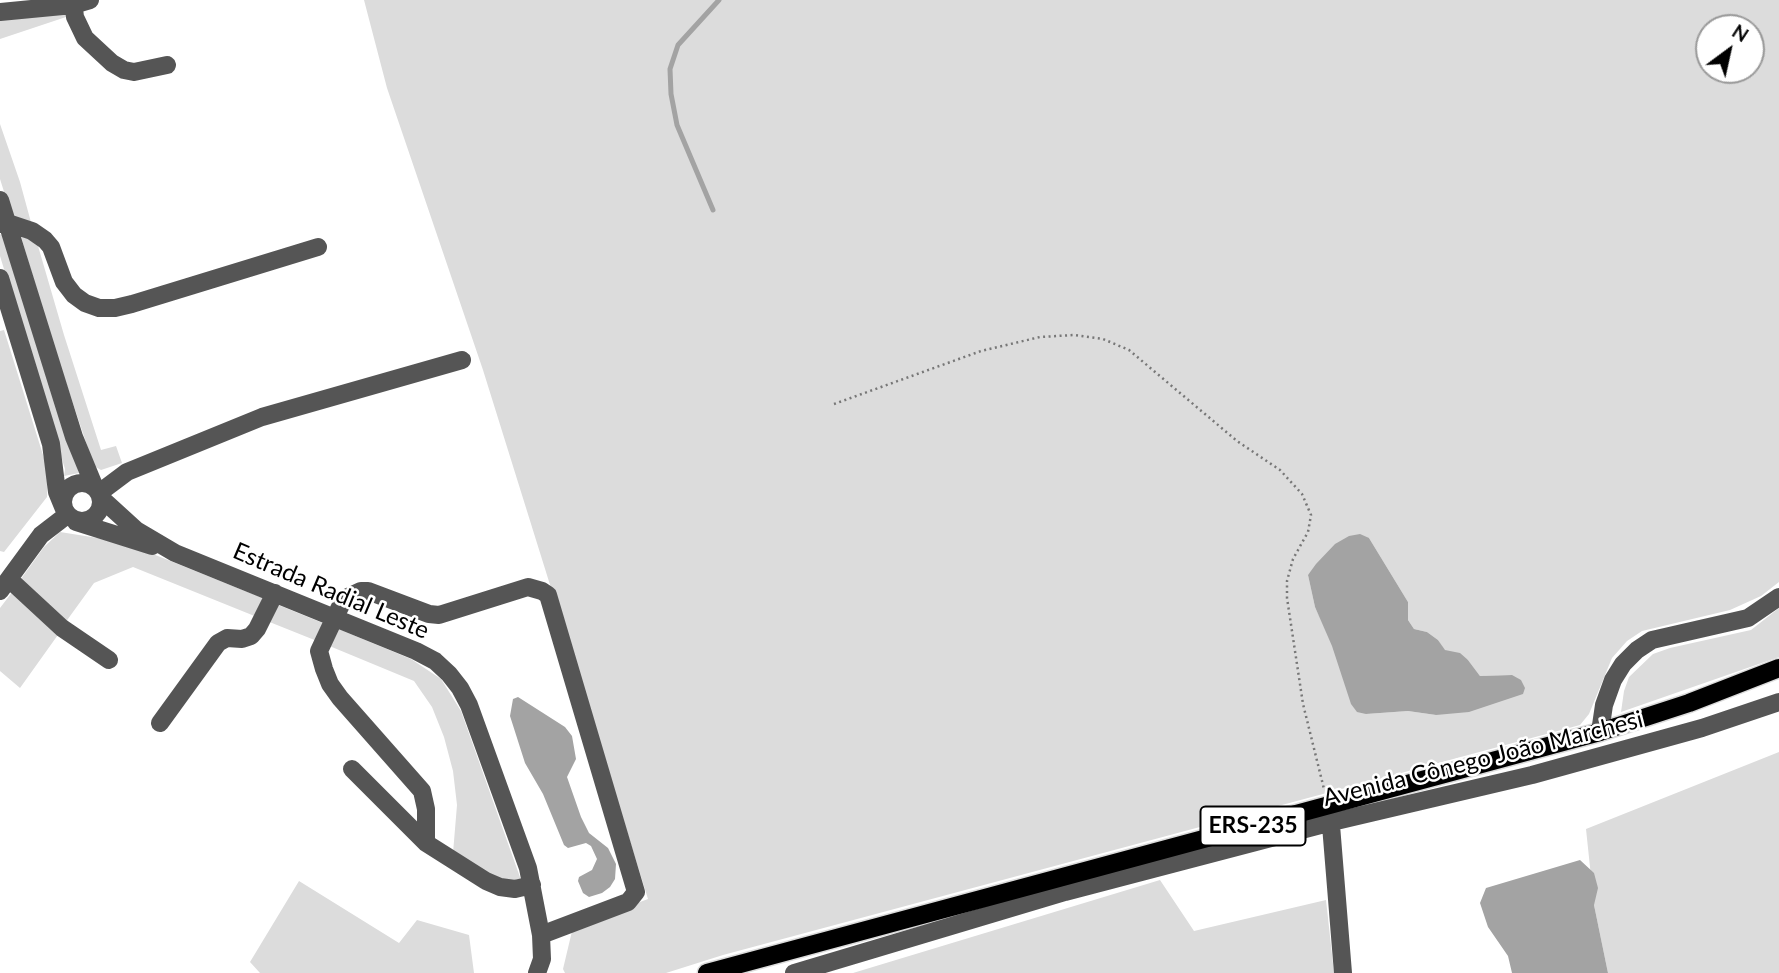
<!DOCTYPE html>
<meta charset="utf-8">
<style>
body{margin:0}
#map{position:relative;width:1779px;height:973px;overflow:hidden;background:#fff;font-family:Lato,sans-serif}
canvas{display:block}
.north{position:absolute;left:1695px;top:14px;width:70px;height:70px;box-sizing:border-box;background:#fff;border:2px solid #999;border-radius:50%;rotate:33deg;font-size:19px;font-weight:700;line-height:28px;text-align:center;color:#000}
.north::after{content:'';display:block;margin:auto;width:24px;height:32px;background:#000;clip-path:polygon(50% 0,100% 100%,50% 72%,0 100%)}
</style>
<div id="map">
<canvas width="1779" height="973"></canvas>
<div class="north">N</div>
</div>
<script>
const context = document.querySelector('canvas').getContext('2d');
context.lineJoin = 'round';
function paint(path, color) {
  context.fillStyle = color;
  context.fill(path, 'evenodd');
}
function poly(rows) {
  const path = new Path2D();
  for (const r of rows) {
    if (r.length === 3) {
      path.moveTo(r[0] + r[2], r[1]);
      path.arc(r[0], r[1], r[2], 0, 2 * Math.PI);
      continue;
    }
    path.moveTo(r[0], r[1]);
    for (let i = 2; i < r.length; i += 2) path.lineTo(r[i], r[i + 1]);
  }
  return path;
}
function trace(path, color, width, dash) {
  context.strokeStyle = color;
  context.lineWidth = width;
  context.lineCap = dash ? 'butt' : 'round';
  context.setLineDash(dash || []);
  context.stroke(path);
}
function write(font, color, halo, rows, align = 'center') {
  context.font = font + ' Lato,sans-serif';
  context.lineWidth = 5;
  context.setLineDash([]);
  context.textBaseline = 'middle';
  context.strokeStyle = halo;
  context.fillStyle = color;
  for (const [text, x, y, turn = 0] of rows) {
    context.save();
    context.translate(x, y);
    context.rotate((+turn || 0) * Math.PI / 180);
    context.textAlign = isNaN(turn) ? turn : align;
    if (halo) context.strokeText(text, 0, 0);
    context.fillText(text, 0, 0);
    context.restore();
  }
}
paint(poly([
 [364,0,1779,0,1779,582,1761,596,1730,610,1642,631,1627,641,1612,658,1589,714,1580,725,723,955,666,973,565,973,563,969,573,927,648,899,483,370,387,88],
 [1709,28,1751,28,1751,70,1709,70],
 [1369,538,1408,602,1408,620,1414,629,1427,632,1438,640,1444,650,1468,660,1480,676,1512,675,1436,715,1408,711,1366,714,1315,607,1308,575],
 [58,11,72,15,0,39,0,18],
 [0,124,20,182,32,226,12,217,0,179],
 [20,233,36,239,64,335,101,450,116,446,122,463,101,470,94,466,51,338],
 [0,234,7,238,79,473,64,476,65,469,0,256],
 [4,330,48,471,47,497,4,552,0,551,0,331],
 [60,532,104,539,143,550,265,599,257,617,133,567,94,583,65,623,18,583,44,547],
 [13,591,60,632,20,688,0,671,0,608],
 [276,604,325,624,317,641,267,621],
 [1779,608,1779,657,1621,712,1624,691,1629,677,1653,654,1670,648,1751,630],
 [336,628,411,659,441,679,461,711,521,880,501,882,453,853,457,805,453,771,444,737,432,707,414,681,327,645],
 [1779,752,1779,973,1608,973,1594,905,1586,829],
 [1160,880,1194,931,1326,900,1334,973,853,973],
 [299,881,399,943,417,920,469,935,474,973,260,973,250,962]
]), '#dcdcdc');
paint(poly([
 [1360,534,1369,538,1408,602,1408,620,1414,629,1427,632,1438,640,1445,650,1460,653,1468,660,1480,676,1512,675,1521,680,1525,688,1523,694,1469,712,1436,715,1408,711,1366,714,1357,712,1351,704,1332,646,1315,607,1308,575,1316,564,1335,544,1349,536],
 [518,697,565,727,572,736,576,759,567,777,581,817,589,833,608,848,616,864,615,879,610,887,602,893,589,897,583,893,578,881,579,877,592,870,597,859,591,846,586,843,568,848,564,845,543,794,525,763,510,716,513,699],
 [1580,860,1594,873,1598,888,1594,905,1608,973,1512,973,1508,956,1488,927,1480,903,1486,888]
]), '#a3a3a3');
trace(poly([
 [713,210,677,125,671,94,670,69,678,45,719,0]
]), '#a3a3a3', 5);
const major = poly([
 [707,973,1600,732,1689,703,1779,668]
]);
trace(major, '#dbdbdb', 21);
trace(poly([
 [834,404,981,351,1040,337,1074,335,1103,339,1129,350,1237,441,1280,470,1302,494,1311,515,1308,532,1293,559,1287,581,1287,598,1303,704,1324,789]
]), '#777', 2.5, [2, 3.5]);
trace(poly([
 [73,0,75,17,85,38,112,63,124,70,134,72,167,65],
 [0,12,73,5,90,0],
 [0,200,74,437,95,488],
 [0,224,8,223,32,231,45,240,51,247,64,282,74,295,85,303,99,308,115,308,132,304,318,247],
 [0,278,51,444,57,492,64,509],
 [82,502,19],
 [99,493,127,472,262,417,462,360],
 [102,499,136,530,175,553,416,651,435,661,449,674,460,688,469,705,528,868,541,935,542,959,537,973],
 [76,522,152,546],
 [9,579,62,628,109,660],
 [0,591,41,535,67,515],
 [160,723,218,643,227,638,242,639,251,636,257,629,275,593],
 [1600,732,1604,705,1613,680,1623,664,1637,650,1652,640,1748,618,1779,597],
 [352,769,426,843,486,881,500,887,515,889,532,885],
 [1330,813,1343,973],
 [426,843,426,809,422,791,340,698,330,684,324,669,319,651,335,617,344,599,361,591,368,591,429,614,439,615,528,587,542,591,548,595,636,892,628,902,541,935],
 [794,973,1065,892,1332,822,1532,775,1702,728,1779,702]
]), '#555', 18);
trace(major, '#000', 18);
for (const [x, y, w] of [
 [1253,826,105]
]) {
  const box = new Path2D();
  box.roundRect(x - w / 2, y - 19.5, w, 39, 5);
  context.fillStyle = '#fff';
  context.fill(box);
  trace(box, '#000', 2);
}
write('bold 23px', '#000', null, [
 ["ERS-235",1253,826]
]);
write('24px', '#000', '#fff', [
 ["Estrada Radial Leste",331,591,23],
 ["Avenida Cônego João Marchesi",1483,759,-14]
]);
</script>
